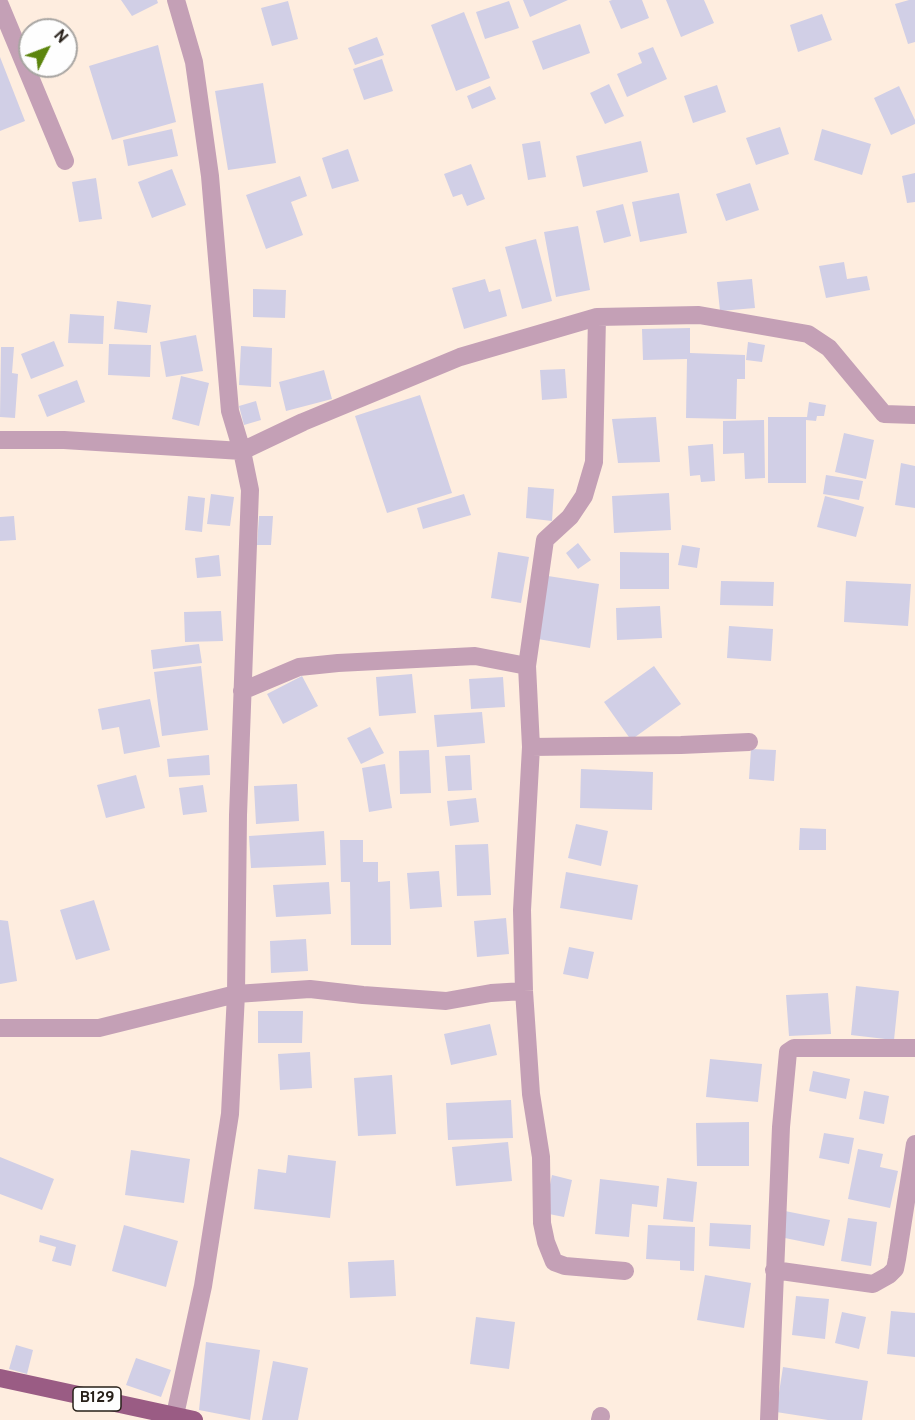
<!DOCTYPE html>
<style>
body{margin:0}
#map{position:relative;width:915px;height:1420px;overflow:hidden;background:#feeddf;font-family:Overpass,sans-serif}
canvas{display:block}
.north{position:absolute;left:18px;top:18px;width:60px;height:60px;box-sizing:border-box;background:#fefefe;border:2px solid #a8a5a2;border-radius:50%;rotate:48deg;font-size:16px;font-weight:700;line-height:24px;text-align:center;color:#272019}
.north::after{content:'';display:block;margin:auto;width:21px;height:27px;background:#5c850d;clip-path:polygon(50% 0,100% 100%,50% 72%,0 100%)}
</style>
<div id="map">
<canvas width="915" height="1420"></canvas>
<div class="north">N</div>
</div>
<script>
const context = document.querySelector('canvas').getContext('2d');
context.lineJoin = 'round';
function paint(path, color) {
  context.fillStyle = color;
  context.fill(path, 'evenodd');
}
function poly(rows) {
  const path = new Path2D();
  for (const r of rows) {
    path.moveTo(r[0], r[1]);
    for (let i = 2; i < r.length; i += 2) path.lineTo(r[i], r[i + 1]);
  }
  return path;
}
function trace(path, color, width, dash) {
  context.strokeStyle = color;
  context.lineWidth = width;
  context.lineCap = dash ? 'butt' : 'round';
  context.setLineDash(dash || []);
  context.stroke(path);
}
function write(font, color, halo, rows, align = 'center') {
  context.font = font + ' Overpass,sans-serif';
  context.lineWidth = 4.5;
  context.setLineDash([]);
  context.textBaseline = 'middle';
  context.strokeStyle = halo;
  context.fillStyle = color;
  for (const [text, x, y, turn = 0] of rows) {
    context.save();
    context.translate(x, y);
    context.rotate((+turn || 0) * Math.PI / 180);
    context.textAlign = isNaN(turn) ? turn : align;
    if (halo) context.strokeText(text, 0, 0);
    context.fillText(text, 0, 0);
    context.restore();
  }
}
paint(poly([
 [121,0,157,0,158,3,132,16],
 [523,0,568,0,530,17],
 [612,0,642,0,649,18,621,29,609,1],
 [666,0,704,0,714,23,681,37],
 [909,0,915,0,915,42,908,44,895,4],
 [288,1,298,39,272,46,261,8],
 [509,1,519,28,485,39,476,12],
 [464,12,490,78,456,91,431,25],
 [822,14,832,40,798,52,790,25],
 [580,24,590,53,543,70,532,41],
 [377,37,384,55,355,65,348,48],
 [158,45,176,122,112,140,89,66],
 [653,47,667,79,627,97,617,74,642,63,638,53],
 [0,57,25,121,0,131],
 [382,59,393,91,364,100,353,69],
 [263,83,276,163,228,170,215,91],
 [609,84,624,116,605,124,590,93],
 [717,85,726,112,693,123,684,96],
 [490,86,496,99,472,109,467,96],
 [899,86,915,120,915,124,891,135,874,98],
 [780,127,789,154,756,165,746,138],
 [172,129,178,156,128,166,123,140],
 [822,129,871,144,862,175,814,160],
 [540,141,546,177,528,180,522,144],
 [641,141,648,172,583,187,576,156],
 [348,149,359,181,332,189,322,158],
 [471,164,485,199,467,206,462,194,453,197,444,174],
 [172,169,186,205,152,218,138,182],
 [915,173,915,202,907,203,902,176],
 [300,176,307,196,291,202,303,235,266,249,246,195],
 [96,178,102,219,79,222,72,182],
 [750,183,759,210,726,221,716,194],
 [679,193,687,233,640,242,632,202],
 [623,204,631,236,604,243,596,211],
 [578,226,590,290,556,297,544,232],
 [536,239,552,301,522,309,505,247],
 [844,262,847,279,867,276,870,290,826,298,819,266],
 [485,279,489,292,500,289,507,316,464,329,452,288],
 [752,279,755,308,720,311,717,282],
 [253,289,286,290,285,318,253,317],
 [117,301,151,305,147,333,114,329],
 [70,314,104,316,103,344,68,343],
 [690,328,690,353,745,355,745,379,737,379,736,419,686,418,687,359,643,360,642,329],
 [196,335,203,371,166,377,160,342],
 [54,341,64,366,31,379,21,354],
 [748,342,765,345,762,362,746,360],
 [109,344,151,345,150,377,108,375],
 [241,346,272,348,271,387,239,385],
 [1,347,14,347,12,373,18,374,15,418,0,417],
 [565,369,567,398,542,400,540,370],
 [324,370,332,399,286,411,279,382],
 [181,376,209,383,199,426,172,419],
 [77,380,85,402,47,417,38,395],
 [420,395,452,493,387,513,355,416],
 [256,401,261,420,244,425,239,406],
 [809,402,826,405,824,416,817,416,816,421,806,420,806,483,768,483,768,417,807,417],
 [656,417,660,462,618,463,612,419],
 [764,420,765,478,745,479,744,453,723,454,723,421],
 [844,433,874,440,866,479,835,472],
 [713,444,715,481,701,482,700,475,690,476,688,446],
 [901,463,915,466,915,508,895,505],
 [826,475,863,481,859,500,823,494],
 [528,487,554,489,552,521,526,518],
 [669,493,671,530,614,533,612,496],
 [211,494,234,497,230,526,207,524],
 [464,494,471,515,423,529,417,508],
 [188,496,205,498,202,532,185,530],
 [825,496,864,507,856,537,817,527],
 [14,516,16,540,0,541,0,517],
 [259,516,273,516,271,545,257,545],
 [578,543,591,560,578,569,566,553],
 [682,545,700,548,697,568,678,565],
 [498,552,529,557,521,603,491,598],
 [620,552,669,553,669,589,620,589],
 [219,555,221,576,197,578,195,558],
 [548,576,599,584,590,648,538,639],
 [721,581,774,582,773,606,720,605],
 [846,581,911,584,908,626,844,622],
 [660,606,662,638,617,640,616,608],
 [221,611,223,641,185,642,184,612],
 [729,626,773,629,771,661,727,658],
 [199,644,202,663,153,669,151,650],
 [201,666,208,730,162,736,154,672],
 [654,666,681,704,631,740,604,702],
 [412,674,416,713,379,716,376,677],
 [302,676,318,706,283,724,267,694],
 [503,677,505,707,471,709,469,679],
 [150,699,160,747,124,754,119,727,102,730,98,709],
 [482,712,485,743,437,747,434,715],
 [370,727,384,753,361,764,347,738],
 [751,749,776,750,774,781,749,779],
 [429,750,431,793,400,794,399,751],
 [209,755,210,775,169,777,167,759],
 [470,755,472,790,448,791,445,756],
 [385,764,392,808,369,812,362,768],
 [581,769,653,772,652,810,580,808],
 [136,775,145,808,106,818,97,785],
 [297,784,299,821,256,824,254,786],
 [203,785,207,812,183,815,179,788],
 [476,798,479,822,450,826,447,801],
 [576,824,608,831,601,866,568,858],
 [800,828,826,829,826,850,799,850],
 [324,831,326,865,251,868,249,836],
 [340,840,363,840,363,862,378,862,378,882,390,881,391,945,351,945,350,882,341,882],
 [488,844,491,895,457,896,455,845],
 [439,871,442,907,410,909,407,873],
 [566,872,638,885,632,920,560,908],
 [329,882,331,914,276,917,273,885],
 [94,900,110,950,76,960,60,910],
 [506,918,509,954,477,957,474,921],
 [0,920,8,921,17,981,0,984],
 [306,939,308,971,271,973,270,941],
 [569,947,594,952,588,979,563,974],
 [856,986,899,991,894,1040,851,1035],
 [828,993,831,1034,789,1036,786,995],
 [258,1011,303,1011,302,1043,258,1043],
 [490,1024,497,1055,451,1065,444,1034],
 [310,1052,312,1088,280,1090,278,1054],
 [710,1059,762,1064,758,1102,706,1097],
 [813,1071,850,1079,846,1099,809,1091],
 [392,1075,396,1134,358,1136,354,1078],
 [864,1091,889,1096,884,1124,859,1119],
 [511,1100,513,1138,448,1140,446,1103],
 [749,1122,749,1166,697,1166,696,1123],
 [824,1133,854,1138,849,1164,819,1158],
 [508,1142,512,1181,456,1186,452,1147],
 [858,1149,883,1154,880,1167,898,1171,890,1208,848,1199],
 [131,1150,190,1159,184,1203,125,1195],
 [288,1155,336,1161,330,1218,254,1209,258,1169,286,1173],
 [0,1157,54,1179,42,1210,0,1194],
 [552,1175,572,1180,564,1217,544,1213],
 [667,1178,697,1182,693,1222,663,1219],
 [600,1179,659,1186,657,1207,632,1204,629,1237,595,1234],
 [785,1211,830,1220,824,1246,780,1237],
 [848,1218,877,1222,871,1266,841,1261],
 [710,1223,751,1225,750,1249,709,1246],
 [124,1225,178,1241,166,1287,112,1271],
 [648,1225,695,1227,694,1271,680,1270,680,1261,646,1259],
 [40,1235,76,1245,71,1266,52,1261,56,1247,39,1242],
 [394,1260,396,1296,350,1298,348,1262],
 [705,1275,751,1283,744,1328,697,1320],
 [796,1296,829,1299,825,1339,792,1335],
 [891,1311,915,1313,915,1357,887,1354],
 [842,1312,866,1317,859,1349,835,1343],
 [476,1317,515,1322,509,1369,470,1364],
 [206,1342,260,1350,250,1420,199,1410],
 [16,1345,33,1350,27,1374,9,1369],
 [136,1358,171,1370,161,1397,126,1385],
 [273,1361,308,1368,298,1420,262,1420],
 [783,1367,868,1381,862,1420,828,1420,776,1412]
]), '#d1cfe6');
trace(poly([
 [0,5,65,161],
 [597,317,594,462,584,496,570,517,545,540,527,666,531,747,522,910,524,991,531,1094,541,1157,542,1223,546,1242,554,1262,565,1266,625,1271],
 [0,440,64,440,242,451,303,422,460,357,597,317,699,315,808,334,829,348,884,414,915,415],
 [242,691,299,667,338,663,475,656,527,666],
 [531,747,681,745,749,742],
 [0,1028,99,1028,236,994,310,989,363,995,446,1001,491,993,524,991],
 [774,1270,873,1284,889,1275,895,1269,897,1259,915,1144],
 [175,1415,203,1286,230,1114,236,994,238,815,250,490,242,451,230,411,210,176,194,62,176,0],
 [600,1420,601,1416],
 [769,1420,781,1127,788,1052,794,1048,915,1048]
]), '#c4a0b6', 18);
trace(poly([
 [0,1378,194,1420]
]), '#9a5c84', 18);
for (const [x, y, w] of [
 [97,1399,48]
]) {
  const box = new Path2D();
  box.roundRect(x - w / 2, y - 12, w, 24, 4.5);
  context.fillStyle = '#fefefe';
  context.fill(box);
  trace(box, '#272019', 1.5);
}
write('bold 15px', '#272019', null, [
 ["B129",97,1399]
]);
</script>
